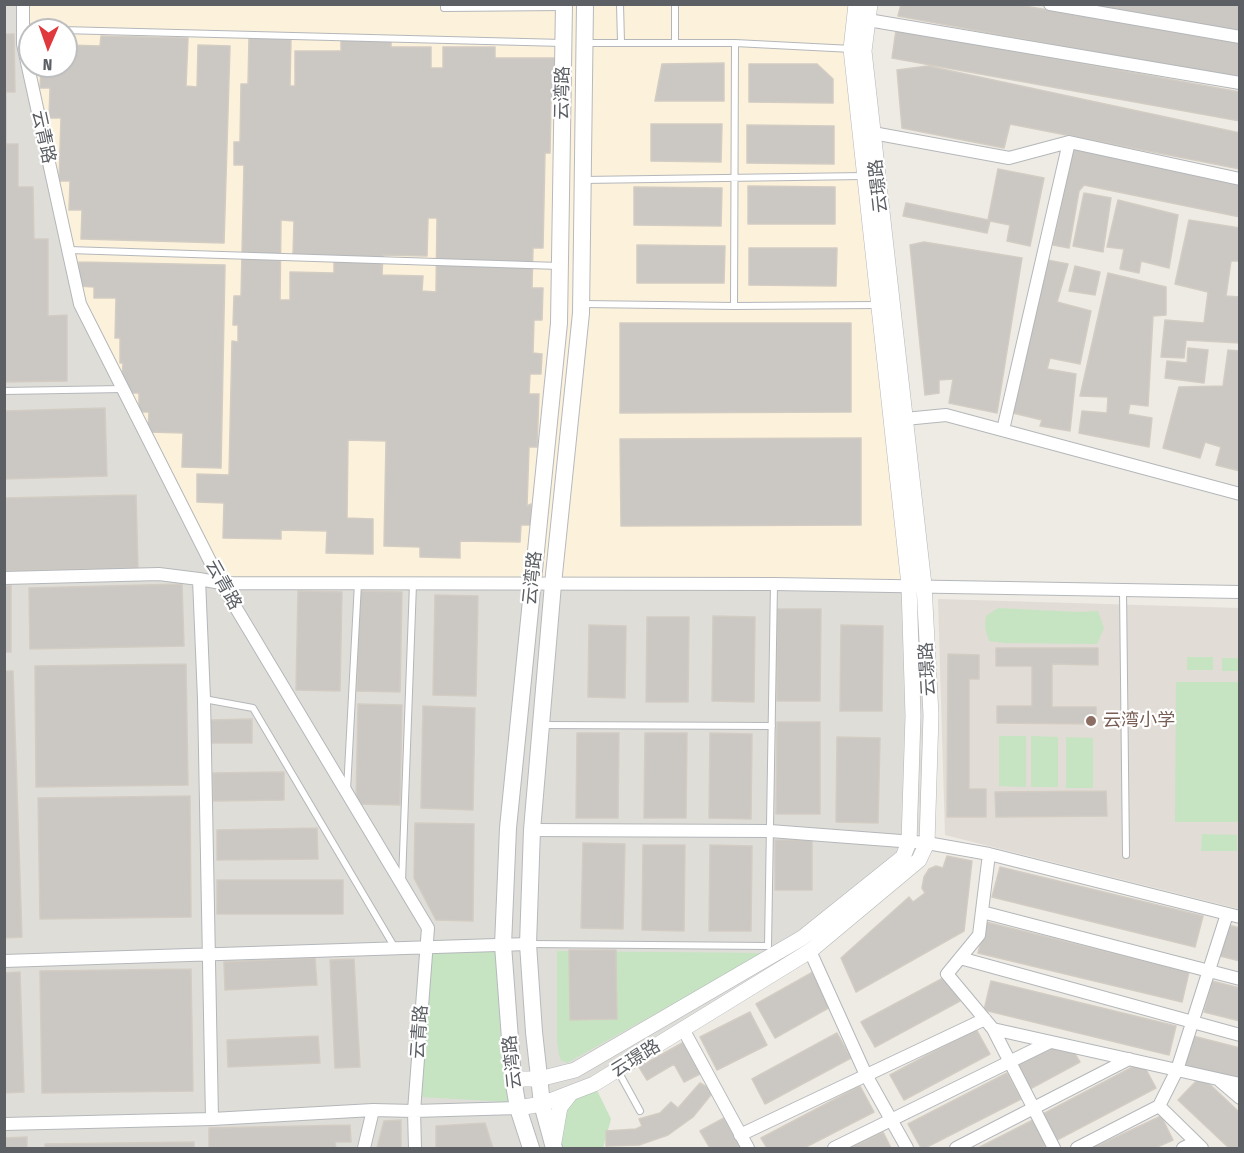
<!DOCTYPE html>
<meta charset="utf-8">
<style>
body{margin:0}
#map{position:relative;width:1244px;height:1153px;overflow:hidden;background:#eeebe4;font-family:"Fira Sans Condensed",sans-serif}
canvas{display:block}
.frame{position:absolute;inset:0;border:6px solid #5c6064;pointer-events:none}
.north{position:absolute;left:18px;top:18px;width:60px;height:60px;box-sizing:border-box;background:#fff;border:2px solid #bebfc1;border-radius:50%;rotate:182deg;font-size:16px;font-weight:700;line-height:24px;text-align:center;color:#5c6064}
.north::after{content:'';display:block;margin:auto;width:21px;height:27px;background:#df393e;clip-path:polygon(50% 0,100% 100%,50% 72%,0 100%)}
</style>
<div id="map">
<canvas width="1244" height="1153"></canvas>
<div class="frame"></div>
<div class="north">N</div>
</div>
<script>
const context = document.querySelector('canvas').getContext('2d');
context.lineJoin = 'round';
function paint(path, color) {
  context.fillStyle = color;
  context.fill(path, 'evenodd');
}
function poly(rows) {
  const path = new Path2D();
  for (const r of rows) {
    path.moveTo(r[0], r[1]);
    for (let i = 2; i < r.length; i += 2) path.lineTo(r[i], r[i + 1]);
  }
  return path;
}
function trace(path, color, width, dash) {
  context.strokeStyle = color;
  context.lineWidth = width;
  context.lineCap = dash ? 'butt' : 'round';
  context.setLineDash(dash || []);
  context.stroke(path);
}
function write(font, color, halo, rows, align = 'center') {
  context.font = font + ' "Fira Sans Condensed","Noto Sans SC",sans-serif';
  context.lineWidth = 4.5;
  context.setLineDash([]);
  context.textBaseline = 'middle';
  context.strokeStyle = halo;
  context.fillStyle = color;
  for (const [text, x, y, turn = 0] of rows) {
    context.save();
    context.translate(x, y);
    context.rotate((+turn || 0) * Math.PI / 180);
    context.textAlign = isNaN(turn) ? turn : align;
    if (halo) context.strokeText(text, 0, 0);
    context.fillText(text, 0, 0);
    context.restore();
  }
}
paint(poly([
 [24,4,870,5,864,51,924,585,221,583,80,304,23,44],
 [30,30,66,30,66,66,30,66]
]), '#fcf1db');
paint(poly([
 [23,4,23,44,80,304,221,583,924,585,927,843,810,951,594,1084,552,1148,5,1148,4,5]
]), '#dfddd8');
paint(poly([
 [938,599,1239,608,1239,909,945,835]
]), '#e1dcd5');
paint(poly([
 [998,608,1078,612,1098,611,1104,628,1097,644,1004,643,989,641,985,628,986,616],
 [1187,657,1213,657,1213,670,1187,670],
 [1222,658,1239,658,1239,671,1222,671],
 [1176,682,1239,682,1239,822,1175,822],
 [999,736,1026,736,1026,787,999,786],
 [1031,736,1058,737,1058,787,1031,787],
 [1066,737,1093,738,1093,788,1066,788],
 [1202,834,1237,835,1237,851,1201,851],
 [497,950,501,1052,509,1102,420,1097,432,952],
 [557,951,764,953,567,1063,561,1060,559,1055,557,1040],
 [594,1084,611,1119,603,1148,554,1148,542,1104]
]), '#c6e4c2');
const building = poly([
 [901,4,1013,4,1240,43,1240,79,898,16,901,4],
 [1082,4,1240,4,1240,31,1082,4],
 [896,30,1240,92,1240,121,892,58,896,30],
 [4,34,14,34,15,92,6,92,6,144,18,144,18,187,33,187,34,239,48,239,48,316,67,315,67,381,4,382,4,34],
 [66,34,68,34,68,45,100,46,101,36,188,38,186,86,197,87,198,45,230,46,224,243,81,239,82,210,69,210,70,181,59,181,61,118,49,118,50,88,40,88,41,66,66,66,66,34],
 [249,38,291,38,290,86,295,86,295,51,341,51,341,39,391,39,391,47,431,47,431,68,443,68,443,47,495,47,495,58,555,58,555,101,551,101,550,153,545,153,543,248,533,248,532,288,543,288,542,320,534,320,533,353,542,354,541,374,530,374,529,394,539,394,537,447,529,447,527,506,531,504,531,525,521,525,520,542,460,541,460,558,420,557,420,547,384,546,386,441,348,440,347,518,373,519,373,554,326,553,327,531,281,530,281,539,223,538,224,503,197,502,197,474,229,475,232,341,238,342,238,325,233,325,234,296,241,296,244,165,234,165,234,142,240,142,241,84,248,84,249,38],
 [428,218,437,218,436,292,422,291,423,276,382,275,383,255,427,256,428,218],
 [281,220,294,221,293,255,334,255,334,273,290,272,290,300,280,300,281,220],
 [724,63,724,101,655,101,662,64,724,63],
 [749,64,817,64,833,79,833,103,749,102,749,64],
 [928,66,1240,133,1240,169,1010,124,1004,148,902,128,897,70,928,66],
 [651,124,722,124,721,162,651,161,651,124],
 [747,125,834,126,834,164,747,163,747,125],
 [1073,148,1240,185,1240,217,1084,185,1079,191,1069,248,1053,245,1073,148],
 [998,169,1044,178,1030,246,1007,241,1010,225,990,221,987,233,903,216,906,203,988,220,998,169],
 [748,186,835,187,835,224,748,224,748,186],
 [634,187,722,188,721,226,634,225,634,187],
 [1084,193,1111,198,1103,252,1073,246,1084,193],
 [1118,200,1178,215,1169,268,1141,261,1139,273,1120,269,1124,249,1107,247,1118,200],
 [1189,220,1240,228,1240,261,1231,261,1226,296,1240,297,1240,343,1186,340,1184,358,1161,357,1165,320,1204,323,1208,292,1175,284,1189,220],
 [924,242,1022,258,997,413,949,403,953,379,939,380,939,393,925,395,910,245,924,242],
 [637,245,725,246,724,283,637,283,637,245],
 [749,248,837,248,836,286,749,285,749,248],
 [1047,260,1068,264,1057,302,1091,311,1080,364,1050,358,1047,369,1076,374,1070,431,1040,426,1042,420,1013,413,1047,260],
 [79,262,225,265,221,468,182,467,183,433,148,432,149,412,139,412,139,393,129,393,122,381,123,363,120,363,120,338,115,338,116,298,94,298,94,287,78,286,79,262],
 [1075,266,1100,272,1095,295,1069,291,1075,266],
 [1108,273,1166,287,1166,315,1153,316,1148,406,1130,404,1128,414,1152,418,1149,447,1079,433,1082,411,1107,413,1108,397,1080,396,1108,273],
 [620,323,851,323,851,412,620,413,620,323],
 [1188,348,1208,350,1204,383,1165,378,1167,361,1187,363,1188,348],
 [1228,350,1240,351,1240,471,1216,465,1221,447,1205,442,1200,458,1163,448,1179,387,1223,386,1228,350],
 [105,408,107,476,4,479,4,411,105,408],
 [861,438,861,525,621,526,620,439,861,438],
 [136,495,138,568,4,571,4,498,136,495],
 [182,584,184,646,30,649,29,588,182,584],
 [11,585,11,652,4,652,4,586,11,585],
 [298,591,342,592,340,691,296,690,298,591],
 [359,591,402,592,400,692,357,691,359,591],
 [435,595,478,596,476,696,433,695,435,595],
 [777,609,821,609,820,701,777,701,777,609],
 [713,616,755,617,754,702,712,701,713,616],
 [647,617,689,617,688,702,646,702,647,617],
 [589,625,626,626,625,698,588,697,589,625],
 [841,625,883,626,882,711,840,711,841,625],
 [996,648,1098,648,1098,665,1052,664,1052,707,1096,707,1096,724,997,723,997,706,1032,706,1032,666,996,666,996,648],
 [948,654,979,655,979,679,969,679,969,789,986,789,986,817,947,817,948,654],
 [186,664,188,785,36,787,35,666,186,664],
 [4,671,13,671,22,937,4,938,4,671],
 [358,704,402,705,400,805,356,804,358,704],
 [423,706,475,708,473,810,421,808,423,706],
 [252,719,252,743,210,743,210,720,252,719],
 [777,722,820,722,820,814,776,814,777,722],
 [577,733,619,733,618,818,576,818,577,733],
 [645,733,687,733,686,818,644,818,645,733],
 [710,733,752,734,751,819,709,818,710,733],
 [837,737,880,738,878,823,836,822,837,737],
 [284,772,284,800,213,801,213,773,284,772],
 [1106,791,1107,816,996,817,995,792,1106,791],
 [190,796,191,917,40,919,38,798,190,796],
 [415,823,474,824,473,921,436,920,414,878,415,823],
 [317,828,318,859,217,860,217,830,317,828],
 [775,840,812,840,812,890,775,890,775,840],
 [583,843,625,844,623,929,581,928,583,843],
 [643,845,685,845,684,931,642,930,643,845],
 [710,845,752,846,751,931,709,931,710,845],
 [947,856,972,861,964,931,856,992,841,958,909,897,913,902,925,893,922,888,924,877,929,869,936,866,943,868,947,856],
 [1000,867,1203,916,1195,947,992,897,1000,867],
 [217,880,343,880,343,914,217,914,217,880],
 [986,922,1189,972,1182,1002,978,953,986,922],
 [1228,925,1240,928,1240,961,1220,956,1228,925],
 [569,950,616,950,617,1019,570,1020,569,950],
 [315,958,317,985,225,990,224,962,315,958],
 [354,959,360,1067,335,1068,330,960,354,959],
 [191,969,193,1091,42,1093,40,971,191,969],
 [20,972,24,1092,4,1093,4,973,20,972],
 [813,972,832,1006,775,1038,756,1004,813,972],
 [947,976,960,1001,875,1047,861,1022,947,976],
 [991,981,1176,1026,1169,1055,984,1010,991,981],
 [1212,981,1240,988,1240,1021,1204,1012,1212,981],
 [750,1012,767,1045,717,1070,700,1037,750,1012],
 [976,1029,990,1054,904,1100,890,1075,976,1029],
 [837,1033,851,1058,765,1104,752,1079,837,1033],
 [318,1036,320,1063,228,1067,227,1040,318,1036],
 [1193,1036,1240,1048,1240,1081,1185,1067,1193,1036],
 [684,1042,702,1073,684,1082,674,1064,647,1080,639,1067,684,1042],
 [1052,1046,1072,1049,1080,1062,1030,1089,1016,1064,1052,1046],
 [1142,1062,1156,1088,1057,1140,1043,1114,1142,1062],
 [1007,1073,1021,1099,925,1148,921,1148,908,1124,1007,1073],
 [1201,1076,1240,1113,1240,1148,1229,1148,1178,1100,1201,1076],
 [700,1083,714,1091,693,1117,668,1135,639,1145,606,1146,606,1131,636,1129,642,1126,639,1119,660,1113,671,1102,678,1108,700,1083],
 [860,1086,874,1112,804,1148,767,1148,761,1138,860,1086],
 [1161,1116,1173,1140,1155,1148,1093,1148,1161,1116],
 [724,1118,741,1148,710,1148,700,1131,724,1118],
 [401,1120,401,1148,377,1148,384,1121,401,1120],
 [1033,1120,1046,1146,1041,1148,978,1148,1033,1120],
 [485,1123,493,1148,436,1148,436,1126,485,1123],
 [350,1125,351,1142,335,1142,336,1148,209,1148,209,1128,350,1125],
 [883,1132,891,1148,851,1148,883,1132],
 [27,1137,27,1148,4,1148,4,1138,27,1137],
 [194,1142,194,1148,45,1148,45,1144,194,1142]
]);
paint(building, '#cbc7c3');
trace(building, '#d2ccc3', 1.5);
const service = poly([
 [444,4,444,8,563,7],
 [620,4,621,42],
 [675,4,675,43],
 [23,29,563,43],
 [586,43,735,43,852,49],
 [583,180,864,176],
 [69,250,559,266],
 [584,304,734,306,735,43],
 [734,306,878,305],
 [4,391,123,389],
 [1123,590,1126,855],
 [204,699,253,708,395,948],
 [542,725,772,726],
 [347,790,358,583],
 [402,881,413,584],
 [531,944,768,946,774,584],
 [618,1071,640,1111]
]);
const minor = poly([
 [23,4,23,44,80,304,221,583,428,928,414,1111,415,1148],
 [1050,4,1240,37],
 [868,20,1240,83],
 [873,133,1009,158,1069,142,1003,430],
 [1069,142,1240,179],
 [905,419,946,415,1240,494],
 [4,578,159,574,199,579],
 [532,830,770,831,927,843,989,854,1240,917],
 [989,854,979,935,947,974,993,1029,1240,1084],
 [982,912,1240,979],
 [810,951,866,1075,907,1148],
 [960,958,1240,1035],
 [4,961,528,944],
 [683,1029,748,1148],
 [993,1029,1054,1148],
 [1220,1081,1240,1098],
 [1159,1106,1202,1148],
 [373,1110,212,1119,204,699,199,579,221,583,774,584,1240,592],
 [4,1124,212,1119],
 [740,1135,985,1019],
 [364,1148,373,1110,414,1111,518,1108],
 [834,1148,1050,1042],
 [956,1148,1129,1059],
 [1077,1148,1159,1106,1177,1070,1227,914],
 [1183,1148,1195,1142]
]);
const tertiary = poly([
 [513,1079,539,1079,575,1070,802,938,903,857,909,842,913,716,909,585,851,49,856,4],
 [518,1108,542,1104,594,1084,810,951,919,860,927,843,931,715,924,585,864,51,870,4],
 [554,1142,560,1107,571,1093]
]);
const secondary = poly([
 [531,1148,518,1108,513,1079,503,945,508,828,559,323,564,4],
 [554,1148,542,1104,534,1032,528,944,532,830,553,584,581,313,585,4]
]);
trace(service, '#b4b7ba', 8);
trace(minor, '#b4b7ba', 14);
trace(tertiary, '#b4b7ba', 16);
trace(secondary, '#b6b9bd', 18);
trace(service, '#fff', 6);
trace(minor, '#fff', 12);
trace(tertiary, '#fff', 15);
trace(secondary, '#fff', 16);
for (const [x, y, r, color] of [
 [1091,721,6,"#8d6e63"]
]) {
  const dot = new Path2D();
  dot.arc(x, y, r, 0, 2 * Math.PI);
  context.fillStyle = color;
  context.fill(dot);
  trace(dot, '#fff', 2);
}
write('18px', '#5c6064', '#fff', [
 ["云湾路",563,93,-89],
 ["云青路",43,137,78],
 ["云璟路",879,186,-96],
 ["云湾路",533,578,-84],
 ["云青路",223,585,61],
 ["云璟路",928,669,-93],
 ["云青路",420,1032,-86],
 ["云璟路",636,1059,-32],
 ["云湾路",513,1062,-96]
]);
write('18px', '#785e54', '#fff', [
 ["云湾小学",1103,721]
], 'left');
</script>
